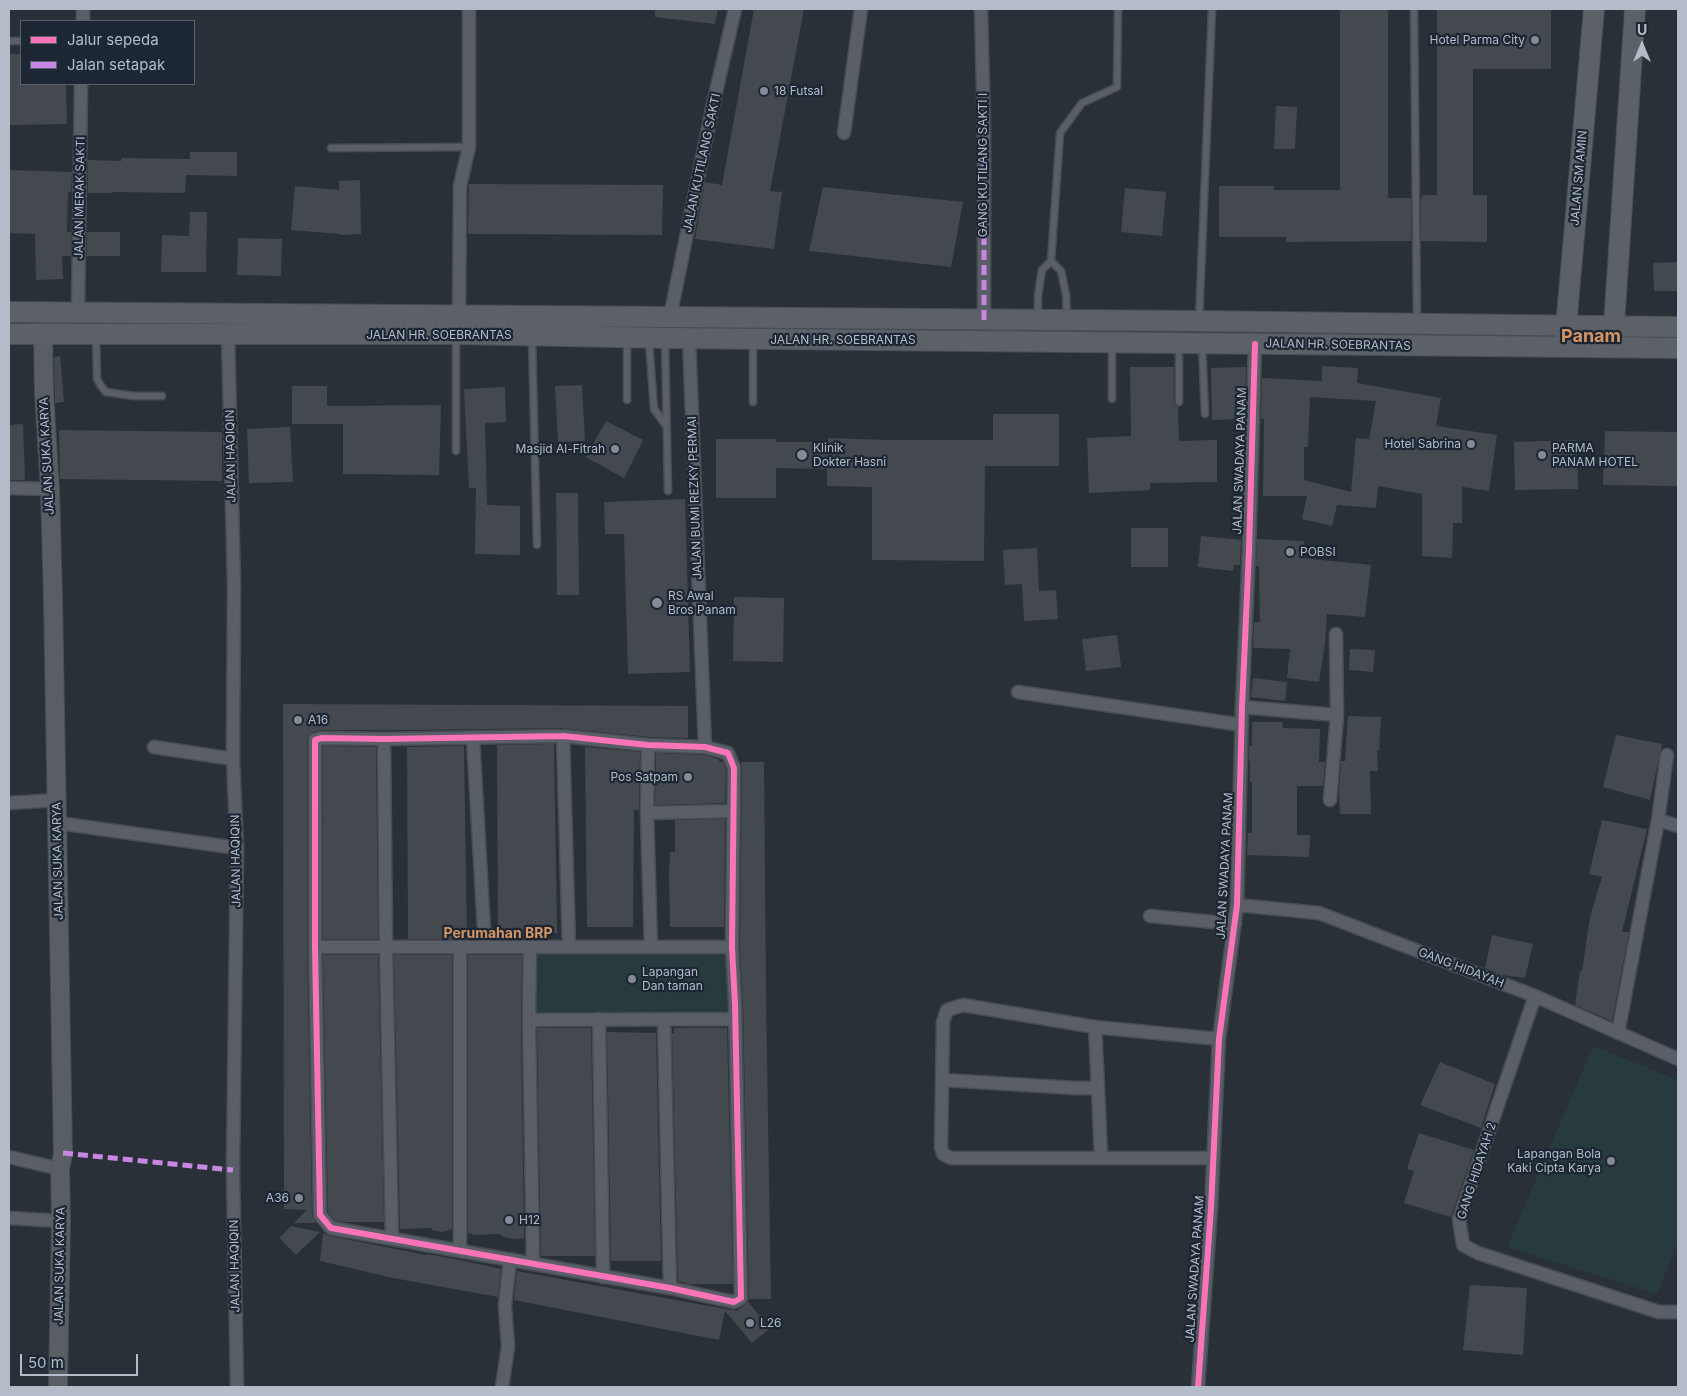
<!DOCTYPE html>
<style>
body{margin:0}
#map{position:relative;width:1687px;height:1396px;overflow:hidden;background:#2a3038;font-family:Inter,sans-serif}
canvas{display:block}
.frame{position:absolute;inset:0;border:10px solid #b4bcc9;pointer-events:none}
.legend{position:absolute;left:20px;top:20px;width:175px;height:65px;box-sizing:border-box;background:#1d2633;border:1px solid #59626f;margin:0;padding:6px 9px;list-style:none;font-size:15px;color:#b4bcc9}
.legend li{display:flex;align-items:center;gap:10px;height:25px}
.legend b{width:25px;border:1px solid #59626f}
.north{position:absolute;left:1617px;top:20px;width:50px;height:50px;-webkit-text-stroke:4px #1d2633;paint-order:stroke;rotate:0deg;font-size:14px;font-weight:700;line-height:20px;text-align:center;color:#b4bcc9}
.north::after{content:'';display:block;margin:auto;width:18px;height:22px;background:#b4bcc9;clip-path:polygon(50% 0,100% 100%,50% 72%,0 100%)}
.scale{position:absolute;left:20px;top:1354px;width:118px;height:22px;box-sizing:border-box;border:2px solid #b4bcc9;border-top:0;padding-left:6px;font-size:15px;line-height:18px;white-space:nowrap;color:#b4bcc9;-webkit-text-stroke:4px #1d2633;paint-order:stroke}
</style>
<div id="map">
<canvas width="1687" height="1396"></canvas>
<div class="frame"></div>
<ul class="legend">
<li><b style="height:6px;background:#fb73b8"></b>Jalur sepeda</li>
<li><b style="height:6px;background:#c787e3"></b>Jalan setapak</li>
</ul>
<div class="north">U</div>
<div class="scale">50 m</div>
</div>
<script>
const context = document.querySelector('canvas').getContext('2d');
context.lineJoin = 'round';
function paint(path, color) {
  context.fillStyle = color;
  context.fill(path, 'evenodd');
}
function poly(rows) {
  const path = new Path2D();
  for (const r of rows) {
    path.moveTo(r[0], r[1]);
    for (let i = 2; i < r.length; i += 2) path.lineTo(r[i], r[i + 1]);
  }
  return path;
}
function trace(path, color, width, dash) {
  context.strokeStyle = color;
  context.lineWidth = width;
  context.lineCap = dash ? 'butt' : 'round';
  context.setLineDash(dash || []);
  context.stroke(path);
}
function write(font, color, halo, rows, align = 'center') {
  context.font = font + ' Inter,sans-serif';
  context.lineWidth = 4.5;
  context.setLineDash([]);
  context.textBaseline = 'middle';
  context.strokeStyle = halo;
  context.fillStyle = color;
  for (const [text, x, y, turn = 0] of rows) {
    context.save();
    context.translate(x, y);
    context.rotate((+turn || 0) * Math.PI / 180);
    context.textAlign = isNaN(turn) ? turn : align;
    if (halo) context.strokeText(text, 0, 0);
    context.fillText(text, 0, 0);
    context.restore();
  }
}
paint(poly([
 [530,947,732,947,735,1019,529,1020],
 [1593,1046,1678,1080,1678,1242,1657,1294,1507,1247]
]), '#273a3e');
paint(poly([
 [655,9,718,9,715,24,655,17],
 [754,9,804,9,770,191,782,192,774,249,695,239,705,182,722,185],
 [1340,9,1388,9,1388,198,1411,198,1411,241,1286,242,1286,237,1219,237,1219,186,1274,186,1274,190,1340,190],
 [1437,9,1551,9,1551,69,1473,69,1473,195,1487,195,1487,242,1421,241,1421,198,1422,198,1422,195,1437,195],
 [9,54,21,54,21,84,66,84,67,124,9,125],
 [1276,106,1297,107,1295,149,1274,149],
 [190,152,237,152,237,176,186,175,185,193,113,192,113,193,88,193,88,160,121,161,121,158,190,159],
 [9,170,72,172,71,192,68,192,67,232,71,232,71,256,62,256,63,279,36,280,35,234,9,233],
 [360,180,361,234,340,235,340,234,291,230,295,186,339,190,339,181],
 [469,184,663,185,662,235,468,234],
 [823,187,963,202,951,267,809,251],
 [1125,188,1166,192,1162,236,1121,232],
 [190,212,207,212,206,272,161,272,162,235,189,236],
 [87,232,120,232,120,256,87,256],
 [238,238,282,239,281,276,237,275],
 [1678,262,1678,291,1654,291,1653,263],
 [60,356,64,402,55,403,54,357],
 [1322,366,1358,368,1357,383,1441,398,1436,426,1497,435,1489,491,1462,487,1462,523,1453,523,1452,558,1422,556,1422,494,1378,486,1376,508,1337,505,1332,526,1302,519,1307,496,1263,496,1264,419,1261,419,1262,378,1322,381],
 [1310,397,1376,401,1369,439,1356,438,1351,492,1304,480,1304,447,1308,447],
 [1130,367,1174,367,1174,402,1175,405,1178,407,1179,441,1217,440,1217,482,1150,483,1150,490,1089,493,1087,438,1131,436],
 [1246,367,1245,419,1212,420,1211,368],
 [582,385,585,441,558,442,555,386],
 [292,386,327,386,327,406,441,405,439,475,343,474,343,424,292,424],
 [505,387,506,422,485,423,487,505,520,506,520,555,475,554,476,488,469,488,464,389],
 [993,414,1059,414,1059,466,985,466,984,561,872,560,872,487,827,486,827,469,776,468,776,498,716,498,716,439,776,439,776,442,828,442,828,438,889,440,993,440],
 [606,421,643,440,624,478,586,457],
 [23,424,25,480,9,480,9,425],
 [290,427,293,482,249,483,247,429],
 [59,430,222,432,222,481,60,479],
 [1605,431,1678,432,1678,486,1603,485],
 [1577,440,1578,489,1515,490,1514,442],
 [556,493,578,493,579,595,557,595],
 [685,499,690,672,628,674,624,534,605,534,604,502],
 [1131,528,1168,528,1168,567,1131,567],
 [1201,536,1241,540,1240,565,1234,565,1233,571,1198,567],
 [1257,539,1304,541,1303,558,1371,565,1365,617,1327,614,1325,644,1319,682,1287,678,1290,649,1253,648,1254,622,1260,622,1259,566,1256,566],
 [1037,548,1039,591,1056,590,1058,619,1024,621,1022,584,1005,585,1003,550],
 [734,597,784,598,783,662,733,661],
 [1117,635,1121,667,1086,671,1082,639],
 [1350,649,1375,650,1373,672,1349,670],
 [1253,678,1287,682,1285,701,1251,697],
 [283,704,688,706,688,738,649,737,563,728,406,730,322,730,313,732,308,736,307,740,307,947,312,1215,316,1223,294,1223,307,1210,284,1209],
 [1348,716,1381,717,1379,751,1377,750,1378,771,1370,771,1371,814,1340,814,1339,793,1341,761,1345,761],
 [1252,722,1282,722,1283,728,1320,729,1319,762,1325,762,1323,786,1297,786,1297,835,1310,835,1309,857,1247,855,1248,833,1252,833,1252,782,1250,782,1250,761,1249,761,1249,746,1252,746],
 [1616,735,1662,744,1650,800,1603,787],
 [554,744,557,933,526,933,524,934,524,939,498,939,497,745],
 [323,746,376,747,378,939,323,939],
 [464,746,467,939,408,939,407,747],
 [585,747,640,752,639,810,634,810,633,927,587,927],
 [656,753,704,755,718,759,720,762,723,762,726,770,725,803,655,805],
 [741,762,764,762,766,998,771,1299,749,1299,743,1004,740,947,742,768],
 [725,819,724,927,670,927,669,870,670,852,675,852,675,820],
 [1602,820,1647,829,1622,932,1629,932,1612,1021,1575,1005,1580,971,1582,971,1590,917,1602,877,1589,874],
 [1492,935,1533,944,1525,978,1502,975,1485,968],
 [323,955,378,955,384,1222,345,1222,335,1221,328,1212],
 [394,955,452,955,452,1229,442,1232,431,1230,432,1228,400,1229],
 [468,955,522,955,521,1020,524,1238,516,1239,503,1237,500,1234,474,1235,468,1233],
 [537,1028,591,1028,595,1256,541,1256],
 [674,1028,727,1028,733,1284,689,1284,678,1281,672,1033,674,1033],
 [607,1032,656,1033,661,1261,611,1261],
 [1440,1062,1495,1084,1481,1128,1420,1105],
 [1419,1133,1474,1150,1451,1217,1404,1203,1414,1171,1407,1169],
 [291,1226,320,1232,296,1255,279,1238],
 [323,1233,330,1236,426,1255,426,1254,450,1258,501,1269,498,1297,393,1278,320,1261],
 [517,1271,737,1311,748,1302,770,1328,752,1343,725,1311,719,1340,514,1300],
 [1470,1285,1527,1288,1523,1355,1463,1350]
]), '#444950');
const lane = poly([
 [1414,9,1417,321],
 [9,41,21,41],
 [331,148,469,147],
 [1051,261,1061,271,1066,294,1067,317],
 [1038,317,1038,295,1042,270,1051,261,1060,133,1082,103,1117,87,1118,9],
 [1199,320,1212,9],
 [96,336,97,379,101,386,106,392,134,396,162,396],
 [456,336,456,451],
 [532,337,537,545],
 [665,340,668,491],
 [753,340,753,402],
 [627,341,627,400],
 [649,341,654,409,667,427],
 [1202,345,1205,414],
 [1179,347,1179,402],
 [1112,399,1112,346]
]);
const street = poly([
 [981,9,984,132,984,320],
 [83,21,83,9],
 [844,133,861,9],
 [78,313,81,84],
 [459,316,460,186,469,147,469,9],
 [670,317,712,109,735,9],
 [228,335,234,585,233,759,237,848,233,1170,237,1387],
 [689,338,705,747],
 [9,488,50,489],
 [1018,692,1242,725],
 [1242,707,1337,715],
 [563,736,648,745,705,747,728,753,734,768,732,947,735,1004,741,1298,734,1302,670,1288,331,1228,320,1215,315,947,315,740,322,738,384,739,563,736],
 [563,736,569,947],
 [473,738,485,947],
 [384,739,386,947,392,1239],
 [648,745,647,813,651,947],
 [154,747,233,759],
 [1330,800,1337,715,1336,634],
 [9,803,57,800],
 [647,813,733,811],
 [1658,820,1678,826],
 [58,823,237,848],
 [1237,905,1319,913,1535,996,1678,1059],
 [1150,916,1235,924],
 [460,946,460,1251],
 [315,947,732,947],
 [530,947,529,1020,533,1264],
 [1535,996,1459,1219,1463,1245,1478,1253,1659,1312,1678,1312],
 [599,1019,603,1277],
 [529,1020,735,1019],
 [664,1020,670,1288],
 [1618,1033,1658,820,1667,755],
 [943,1080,1075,1088,1098,1088,1095,1027],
 [1098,1088,1101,1158],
 [9,1157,60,1169],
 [1213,1158,951,1158,943,1154,941,1147,943,1022,947,1010,963,1005,1095,1027,1219,1039],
 [9,1218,61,1221],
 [502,1387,508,1347,505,1305,510,1260],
 [1198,1387,1211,1208,1219,1039,1237,905,1242,707,1249,551,1255,344]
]);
const secondary = poly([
 [43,335,44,392,50,489,53,599,63,1153,60,1169,61,1221,58,1387]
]);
const primary = poly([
 [9,312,1199,321,1678,327],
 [9,334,456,334,665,338,1678,348],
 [1565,338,1594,9],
 [1613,340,1635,9]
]);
trace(lane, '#484c53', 9);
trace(street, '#484c53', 15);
trace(secondary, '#484c53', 20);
trace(primary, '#484c55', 22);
trace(lane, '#5a5e66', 6);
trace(street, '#5a5e66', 12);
trace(secondary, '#595d64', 18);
trace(primary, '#5c6168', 20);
trace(poly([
 [984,320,984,132],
 [63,1153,233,1170]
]), '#c787e3', 5, [10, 5]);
trace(poly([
 [563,736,648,745,705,747,728,753,734,768,732,947,735,1004,741,1298,734,1302,670,1288,331,1228,320,1215,315,947,315,740,322,738,384,739,563,736],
 [1198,1387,1211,1208,1219,1039,1237,905,1242,707,1249,551,1255,344]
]), '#fb73b8', 6);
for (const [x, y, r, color] of [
 [1535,40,5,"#848b96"],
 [764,91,5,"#848b96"],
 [1471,444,5,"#848b96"],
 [615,449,5,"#848b96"],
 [802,455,6,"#848b96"],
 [1542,455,5,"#848b96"],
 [1290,552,5,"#848b96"],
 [657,603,6,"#848b96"],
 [298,720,5,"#848b96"],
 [688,777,5,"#848b96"],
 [632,979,5,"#848b96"],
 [1611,1161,5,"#848b96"],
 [299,1198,5,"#848b96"],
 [509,1220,5,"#848b96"],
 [750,1323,5,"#848b96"]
]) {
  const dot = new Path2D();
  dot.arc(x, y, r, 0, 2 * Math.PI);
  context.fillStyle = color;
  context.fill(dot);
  trace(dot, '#1d2633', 2);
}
write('12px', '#b4bcc9', '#1d2633', [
 ["Hotel Parma City",1525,40,"right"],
 ["18 Futsal",774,91],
 ["Hotel Sabrina",1461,444,"right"],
 ["Klinik",813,448],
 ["Dokter Hasni",813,462],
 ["PARMA",1552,448],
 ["PANAM HOTEL",1552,462],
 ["Masjid Al-Fitrah",605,449,"right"],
 ["POBSI",1300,552],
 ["RS Awal",668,596],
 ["Bros Panam",668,610],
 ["A16",308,720],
 ["Pos Satpam",678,777,"right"],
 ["Lapangan",642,972],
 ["Dan taman",642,986],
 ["Lapangan Bola",1601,1154,"right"],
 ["Kaki Cipta Karya",1601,1168,"right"],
 ["A36",289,1198,"right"],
 ["H12",519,1220],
 ["L26",760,1323]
], 'left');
write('12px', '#b4bcc9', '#1d2633', [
 ["JALAN KUTILANG SAKTI",702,163,-78],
 ["GANG KUTILANG SAKTI I",983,165,-90],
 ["JALAN SM AMIN",1579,178,-85],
 ["JALAN MERAK SAKTI",80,198,-89],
 ["JALAN HR. SOEBRANTAS",439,335],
 ["JALAN HR. SOEBRANTAS",843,340],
 ["JALAN HR. SOEBRANTAS",1338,345,1],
 ["JALAN SUKA KARYA",47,456,-93],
 ["JALAN HAQIQIN",231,456,-91],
 ["JALAN SWADAYA PANAM",1240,461,-88],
 ["JALAN BUMI REZKY PERMAI",695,498,-92],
 ["JALAN SUKA KARYA",58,861,-91],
 ["JALAN HAQIQIN",236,861,-91],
 ["JALAN SWADAYA PANAM",1225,866,-87],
 ["GANG HIDAYAH",1461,968,21],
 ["GANG HIDAYAH 2",1477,1171,-72],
 ["JALAN SUKA KARYA",60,1266,-89],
 ["JALAN HAQIQIN",235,1266,-91],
 ["JALAN SWADAYA PANAM",1195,1269,-86]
]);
write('bold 14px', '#d59563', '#1d2633', [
 ["Perumahan BRP",498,934]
]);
write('bold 18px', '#d59563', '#1d2633', [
 ["Panam",1591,337]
]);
</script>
